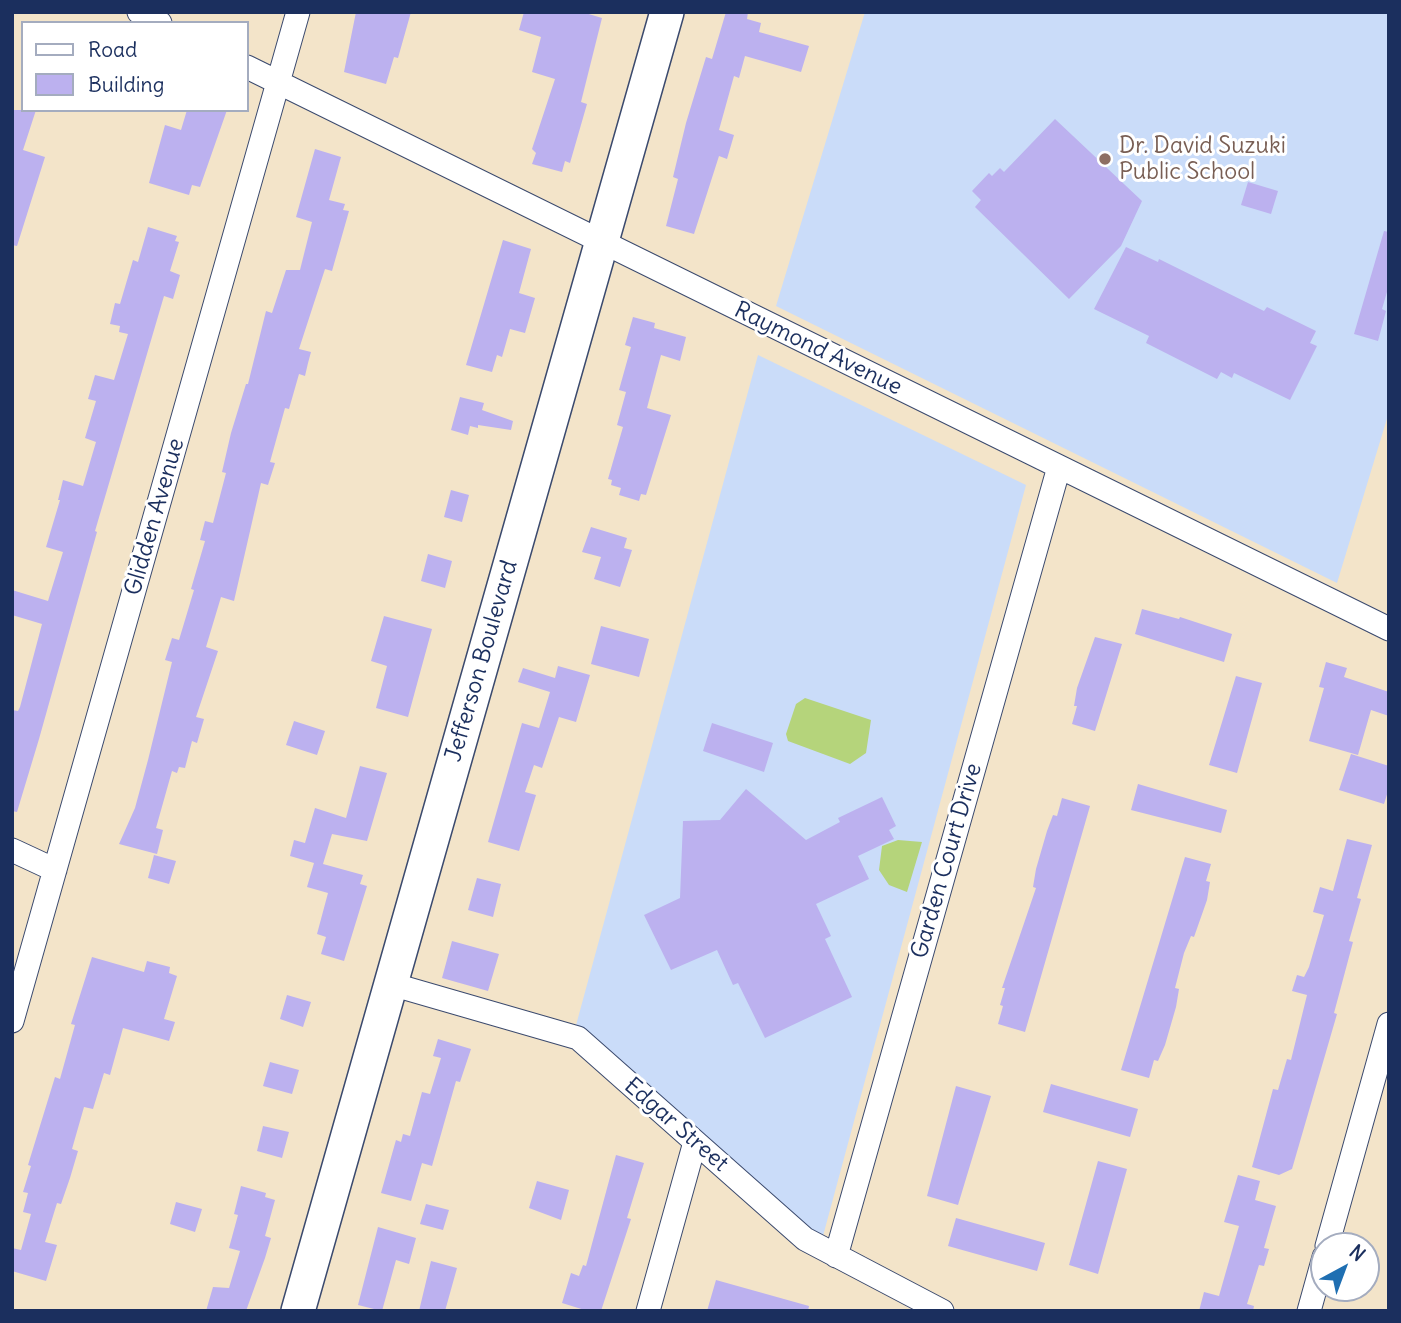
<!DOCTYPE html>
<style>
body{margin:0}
#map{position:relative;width:1401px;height:1323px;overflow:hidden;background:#f3e4c9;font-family:Delius,sans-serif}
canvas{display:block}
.frame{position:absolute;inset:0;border:14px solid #1b2f5e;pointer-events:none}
.legend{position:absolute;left:21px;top:21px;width:228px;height:91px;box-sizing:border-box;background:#fff;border:2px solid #a4acbf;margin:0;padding:9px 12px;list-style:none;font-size:21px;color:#1b2f5e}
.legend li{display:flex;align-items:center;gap:14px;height:35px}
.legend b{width:35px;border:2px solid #a4acbf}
.north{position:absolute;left:1310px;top:1232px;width:70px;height:70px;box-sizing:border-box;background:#fff;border:2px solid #a4acbf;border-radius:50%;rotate:41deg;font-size:19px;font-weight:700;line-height:28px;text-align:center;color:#1b2f5e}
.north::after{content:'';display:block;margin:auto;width:24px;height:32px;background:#1f6fb2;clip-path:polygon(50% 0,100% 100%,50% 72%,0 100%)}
</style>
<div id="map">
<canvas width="1401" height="1323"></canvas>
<div class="frame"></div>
<ul class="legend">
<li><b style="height:9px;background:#fff"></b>Road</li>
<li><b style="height:19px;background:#bcb1ef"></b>Building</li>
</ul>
<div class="north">N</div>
</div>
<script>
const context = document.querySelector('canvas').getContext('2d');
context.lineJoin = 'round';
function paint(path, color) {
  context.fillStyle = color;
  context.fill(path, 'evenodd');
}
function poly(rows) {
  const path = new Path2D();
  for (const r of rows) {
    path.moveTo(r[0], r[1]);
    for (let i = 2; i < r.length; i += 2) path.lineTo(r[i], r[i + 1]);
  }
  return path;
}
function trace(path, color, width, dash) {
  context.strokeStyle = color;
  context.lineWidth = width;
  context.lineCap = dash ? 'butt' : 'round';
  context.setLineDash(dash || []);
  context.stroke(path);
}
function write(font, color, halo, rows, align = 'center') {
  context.font = font + ' Delius,sans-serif';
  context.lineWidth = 6;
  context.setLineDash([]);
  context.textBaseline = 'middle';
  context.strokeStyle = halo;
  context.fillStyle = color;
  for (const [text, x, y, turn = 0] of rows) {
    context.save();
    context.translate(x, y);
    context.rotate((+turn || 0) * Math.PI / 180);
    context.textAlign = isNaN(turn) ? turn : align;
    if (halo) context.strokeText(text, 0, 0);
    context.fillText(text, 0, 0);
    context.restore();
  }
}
paint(poly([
 [865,12,1389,12,1389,412,1337,583,776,306],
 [758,355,1026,485,820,1247,572,1040]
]), '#cadcf9');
paint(poly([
 [805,698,871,720,866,753,850,764,788,741,786,734,796,704],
 [898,840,922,842,907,892,889,885,879,870,882,846]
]), '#b5d47b');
paint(poly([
 [356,12,411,12,398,58,394,57,386,84,344,72],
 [524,12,582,12,602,18,581,102,587,104,570,163,565,161,562,172,532,164,536,153,532,149,555,79,532,72,541,37,519,30],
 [726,12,748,12,747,19,761,23,759,32,809,46,801,72,745,56,739,78,734,76,719,130,734,135,727,159,719,156,694,234,666,226,678,179,673,177,686,123,706,57,712,59],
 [12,110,36,110,23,150,45,157,17,246,12,245],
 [187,110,227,110,200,187,192,185,189,195,149,183,165,125,181,130],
 [1055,119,1142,201,1121,246,1069,299,975,207,981,200,972,191,989,173,992,176,1000,168,1004,172],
 [315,149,341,157,329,200,345,204,343,210,349,211,332,271,325,269,299,349,311,352,308,363,305,376,299,374,289,409,285,408,270,462,275,463,268,485,261,483,234,601,221,597,206,647,218,651,196,717,204,719,197,743,192,741,185,768,179,767,177,773,172,771,156,828,163,830,157,854,119,844,135,808,148,760,172,662,165,660,172,638,179,640,194,590,191,589,205,541,200,540,205,521,213,523,226,473,222,472,231,433,246,384,248,384,266,311,272,313,286,270,300,270,312,222,296,217],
 [1248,182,1278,191,1271,214,1241,205],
 [148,227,177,236,175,241,179,242,170,271,180,275,173,299,164,296,95,531,97,532,39,739,17,812,12,811,12,710,18,711,20,707,42,624,12,615,12,590,48,601,63,552,46,547,60,500,58,500,63,480,83,486,96,442,85,438,96,401,88,399,95,375,114,380,128,334,119,332,120,326,110,324,115,303,120,304,133,260,138,262],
 [1384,231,1389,232,1389,285,1382,309,1386,311,1378,341,1354,334],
 [503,240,531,249,519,293,535,298,525,333,510,329,502,357,497,355,492,372,466,365],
 [1126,247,1158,262,1159,259,1264,311,1267,307,1316,331,1310,343,1317,346,1290,400,1234,373,1232,378,1221,372,1217,379,1146,343,1149,336,1094,309],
 [633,317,655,323,654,328,686,337,680,361,661,355,647,408,671,415,646,495,641,494,639,501,619,495,621,488,611,485,612,480,608,479,623,427,617,425,626,392,619,390,631,347,625,345],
 [460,397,484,403,482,410,513,421,511,430,478,425,478,428,470,426,468,435,451,430],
 [451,490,469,495,462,522,444,517],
 [591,527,627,538,624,548,632,550,620,587,594,579,601,557,582,552],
 [428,554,452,561,445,588,421,581],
 [1142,609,1179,619,1180,617,1232,634,1224,662,1135,634],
 [384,616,432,629,408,717,376,708,387,666,371,661],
 [601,626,649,639,639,677,591,664],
 [1095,637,1122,644,1095,731,1072,724,1077,706,1074,706,1077,688],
 [1326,662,1347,668,1344,677,1389,692,1389,716,1371,710,1358,755,1309,741,1324,688,1319,687],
 [558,666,590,675,576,722,559,717,542,768,534,765,525,792,536,795,519,851,488,842,522,723,539,728,550,692,518,682,523,668,555,678],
 [1236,676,1262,683,1237,773,1209,765],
 [294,721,325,731,317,755,286,745],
 [712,723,773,743,764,772,703,751],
 [1351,754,1389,766,1389,788,1384,804,1339,790],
 [360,766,387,773,367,841,332,834,323,864,363,875,360,884,367,886,344,961,321,954,326,937,317,934,328,893,307,887,314,863,290,856,294,840,305,843,315,808,346,818],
 [1138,784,1227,810,1221,833,1131,810],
 [746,789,806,840,840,822,838,818,882,797,896,826,889,830,894,839,858,856,869,879,816,904,831,936,825,939,852,997,765,1038,738,983,733,985,717,950,671,970,644,915,680,898,683,821,720,820],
 [1062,798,1090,806,1025,1032,998,1024,1003,1006,1000,1005,1005,988,1002,988,1036,888,1033,887,1036,869,1047,831,1053,815,1057,816],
 [1347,839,1372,845,1357,898,1361,899,1349,941,1353,942,1334,1013,1337,1014,1292,1169,1279,1175,1252,1167,1273,1089,1278,1090,1287,1059,1291,1060,1307,995,1292,991,1297,975,1304,977,1309,967,1324,915,1313,912,1320,887,1333,891],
 [154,855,176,861,169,884,148,878],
 [1185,857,1211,864,1206,881,1210,882,1207,900,1194,937,1191,936,1184,953,1175,988,1179,989,1176,1007,1165,1045,1158,1061,1154,1060,1149,1078,1121,1070],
 [477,878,501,884,493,917,468,910],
 [452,941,499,954,488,991,442,978],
 [92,957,144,972,147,961,170,967,169,973,177,976,164,1019,175,1022,169,1041,123,1028,110,1075,104,1073,93,1109,84,1107,72,1149,78,1151,70,1178,61,1204,57,1203,45,1242,57,1245,46,1281,12,1271,12,1248,21,1250,31,1214,23,1212,28,1193,23,1192,31,1166,28,1165,55,1077,60,1079,75,1025,71,1024],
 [287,995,311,1002,303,1027,280,1019],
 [438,1039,471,1049,460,1082,456,1081,432,1166,422,1163,411,1201,381,1193,396,1140,401,1142,403,1134,410,1136,422,1092,430,1094,441,1058,433,1056],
 [270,1062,299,1070,292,1094,263,1086],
 [1051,1084,1138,1109,1130,1137,1043,1112],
 [956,1086,991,1096,958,1205,927,1196],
 [263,1126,289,1132,282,1158,257,1151],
 [616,1155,644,1163,627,1218,631,1219,601,1311,588,1311,562,1303,571,1273,579,1276,583,1265,586,1266],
 [1098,1161,1127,1169,1098,1274,1069,1265],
 [1238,1175,1260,1181,1255,1200,1276,1206,1264,1248,1269,1249,1264,1266,1259,1265,1247,1304,1254,1306,1253,1311,1199,1311,1204,1292,1219,1296,1239,1226,1224,1222],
 [537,1181,569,1190,561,1220,529,1208],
 [241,1186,266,1193,265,1197,275,1200,265,1236,271,1238,265,1258,246,1311,206,1311,213,1287,229,1288,240,1251,229,1248,238,1215,234,1214],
 [176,1202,202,1209,195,1232,170,1224],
 [426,1204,449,1210,443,1230,420,1224],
 [956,1218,1045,1243,1037,1271,948,1246],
 [378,1227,416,1238,409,1264,396,1260,382,1311,358,1305],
 [431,1261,457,1268,445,1311,419,1311],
 [716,1280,809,1306,808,1311,707,1311]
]), '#bcb1ef');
const street = poly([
 [139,12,160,23],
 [247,67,1389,629],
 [12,850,55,870],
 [391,984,578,1038,805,1239,942,1311],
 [12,1021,298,12],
 [1327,1246,1389,1024],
 [836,1256,1059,467],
 [648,1311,695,1142],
 [1309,1311,1324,1257]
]);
const secondary = poly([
 [298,1311,667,12]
]);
trace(street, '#3b4a6e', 25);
trace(secondary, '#3b4a6e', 36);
trace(street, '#fff', 23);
trace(secondary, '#fff', 33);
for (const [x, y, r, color] of [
 [1105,159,7,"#8d6e63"]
]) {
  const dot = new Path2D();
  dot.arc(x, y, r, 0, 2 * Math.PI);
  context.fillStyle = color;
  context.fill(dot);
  trace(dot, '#fff', 2.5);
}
write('23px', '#785e54', '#fff', [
 ["Dr. David Suzuki",1119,146],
 ["Public School",1119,172]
], 'left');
write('23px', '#1b2f5e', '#fff', [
 ["Raymond Avenue",818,349,26],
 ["Glidden Avenue",155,517,-74],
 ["Jefferson Boulevard",482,661,-74],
 ["Garden Court Drive",947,861,-74],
 ["Edgar Street",676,1125,41]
]);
</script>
